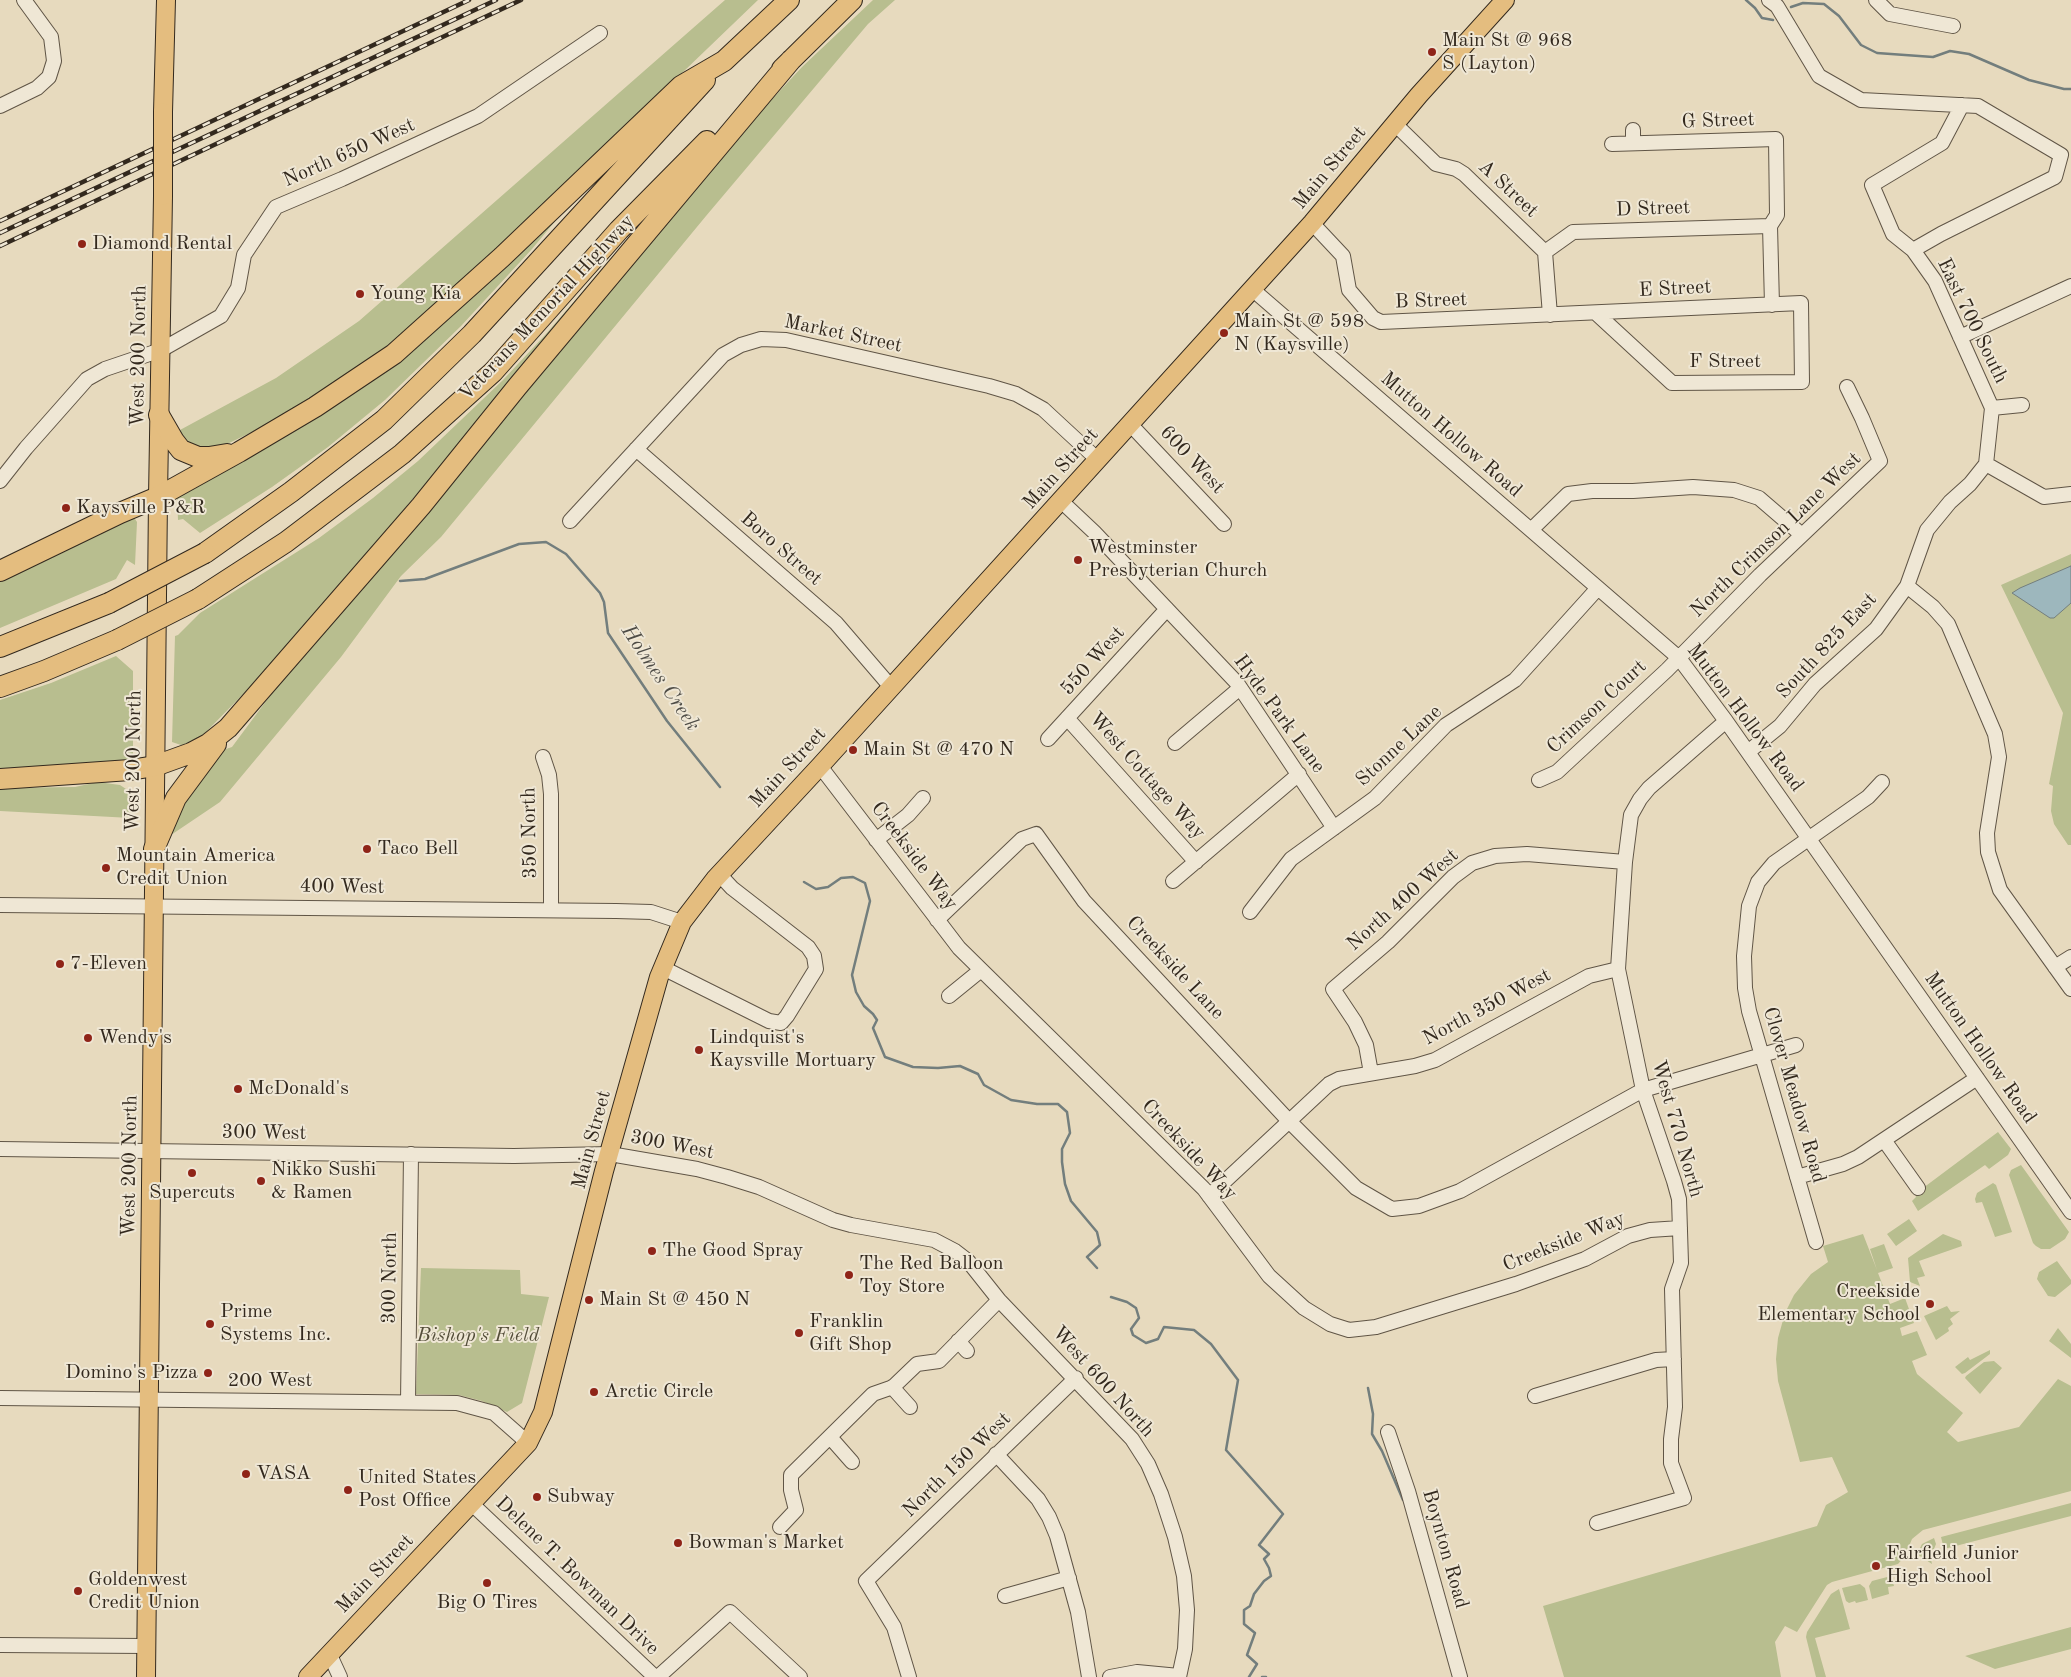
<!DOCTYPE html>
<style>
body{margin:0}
canvas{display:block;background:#e7dabe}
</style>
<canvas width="2071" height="1677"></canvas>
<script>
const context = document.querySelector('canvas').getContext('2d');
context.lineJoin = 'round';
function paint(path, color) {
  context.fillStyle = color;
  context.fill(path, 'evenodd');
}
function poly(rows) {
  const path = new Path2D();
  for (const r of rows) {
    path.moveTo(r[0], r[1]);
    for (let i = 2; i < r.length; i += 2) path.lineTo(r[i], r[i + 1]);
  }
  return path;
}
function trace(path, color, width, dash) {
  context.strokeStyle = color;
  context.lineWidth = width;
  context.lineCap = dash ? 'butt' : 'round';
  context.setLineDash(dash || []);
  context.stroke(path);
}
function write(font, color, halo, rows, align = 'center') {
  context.font = font + ' "Old Standard TT",serif';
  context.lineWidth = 4;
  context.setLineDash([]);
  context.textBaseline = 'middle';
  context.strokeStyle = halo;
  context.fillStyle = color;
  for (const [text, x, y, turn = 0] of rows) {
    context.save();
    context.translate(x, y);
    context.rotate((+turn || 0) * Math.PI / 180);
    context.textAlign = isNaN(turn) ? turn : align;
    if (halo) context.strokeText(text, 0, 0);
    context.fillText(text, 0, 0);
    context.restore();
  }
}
paint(poly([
 [725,0,758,0,505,243,383,351,338,384,258,429,221,447,212,451,190,445,184,439,180,430,276,378,359,321],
 [873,0,895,0,868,24,706,216,441,537,401,576,341,657,220,802,171,835,174,813,220,751,232,747,275,689,737,137,802,67],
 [567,207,532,249,461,326,385,400,328,447,272,487,200,533,183,519,178,520,177,494,248,458,292,432,354,391],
 [618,253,365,556,257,680,202,736,188,745,181,745,172,742,175,636,178,635,200,613,319,538,373,498,418,461,503,380,545,335,610,260],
 [133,516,137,522,135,565,127,560,116,579,0,628,0,581,50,554],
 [2071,554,2071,845,2068,845,2054,824,2051,811,2053,786,2049,784,2063,713,2001,585],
 [116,656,133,671,133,758,122,761,0,770,0,700,51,683],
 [98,782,120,785,126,789,130,794,131,818,0,811,0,788,75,787],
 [1998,1132,2011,1149,2008,1155,1989,1169,1985,1165,1918,1211,1912,1201,1916,1197,1915,1194],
 [2021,1165,2069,1232,2065,1239,2050,1249,2041,1249,2036,1246,2033,1243,2009,1175,2011,1170],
 [1993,1183,1996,1185,2012,1232,1995,1237,1982,1202,1976,1203,1975,1199,1977,1193],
 [1909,1219,1917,1231,1896,1246,1887,1234],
 [1863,1234,1877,1270,1870,1249,1884,1244,1893,1268,1878,1273,1890,1304,1905,1298,1914,1323,1900,1328,1902,1336,1917,1331,1927,1355,1912,1361,1917,1374,1963,1413,1947,1432,1958,1442,2019,1427,2058,1379,2071,1386,2071,1491,1923,1530,1912,1539,1905,1556,1898,1564,1832,1582,1827,1585,1797,1632,1785,1626,1775,1642,1781,1677,1564,1677,1543,1606,1817,1526,1826,1505,1848,1492,1832,1457,1800,1462,1778,1381,1776,1359,1778,1338,1785,1313,1794,1295,1811,1274,1828,1262,1823,1246],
 [1943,1234,1961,1241,1962,1246,1919,1261,1925,1276,1917,1278,1920,1286,1910,1282,1908,1258],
 [2057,1261,2071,1280,2071,1284,2055,1297,2048,1296,2037,1279,2039,1272],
 [421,1268,520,1270,521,1294,549,1297,522,1403,507,1412,482,1401,459,1395,416,1394],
 [1947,1306,1951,1312,1960,1311,1950,1319,1953,1324,1948,1328,1949,1331,1936,1340,1924,1316],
 [2058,1328,2071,1344,2071,1358,2049,1341],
 [1990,1350,1990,1354,1965,1373,1962,1374,1955,1367,1968,1357,1970,1360],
 [1994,1361,2002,1368,1980,1394,1965,1378,1966,1376,1984,1362],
 [2071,1503,2071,1516,1944,1549,1941,1537],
 [1934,1538,1936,1544,1934,1549,1929,1551,1932,1564,1917,1554,1922,1544],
 [1891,1576,1894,1586,1888,1587,1889,1594,1872,1599,1869,1586,1872,1581],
 [1860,1584,1865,1588,1868,1600,1856,1603,1855,1601,1849,1603,1846,1601,1842,1588],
 [1839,1589,1850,1629,1815,1638,1826,1677,1816,1677,1806,1637,1807,1632,1831,1594],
 [2071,1627,2071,1649,1995,1669,1965,1656]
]), '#b8be8f');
const water = poly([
 [2071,566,2071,603,2054,618,2050,618,2012,593,2020,588,2071,566]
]);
paint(water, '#9db7bd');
trace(water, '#737e7d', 1);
trace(poly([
 [1746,0,1755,8,1762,18,1773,20],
 [1791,7,1803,3,1824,4,1839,16,1861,45,1877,53,1933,57,1950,51,1969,54,2029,80,2064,89,2071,89],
 [400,581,425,579,519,544,546,542,566,554,600,593,604,602,608,633,667,721,720,787],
 [804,882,816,889,828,887,841,878,853,877,865,883,870,901,852,975,856,992,864,1006,873,1014,877,1020,873,1028,885,1057,913,1067,938,1068,960,1066,978,1074,984,1085,1011,1100,1037,1104,1058,1104,1067,1112,1070,1133,1062,1149,1062,1162,1065,1184,1071,1201,1097,1232,1100,1245,1087,1257,1097,1268],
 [1111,1297,1127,1302,1136,1308,1139,1318,1131,1329,1133,1335,1146,1343,1158,1339,1164,1327,1194,1330,1211,1344,1238,1380,1226,1450,1283,1514,1259,1545,1269,1554,1264,1559,1269,1568,1271,1576,1264,1581,1254,1594,1250,1606,1244,1610,1244,1624,1255,1633,1247,1655,1257,1664,1249,1677],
 [1368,1388,1373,1414,1372,1434,1382,1451,1403,1500],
 [1262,1677,1266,1677]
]), '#737e7d', 2.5);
const minor = poly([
 [1769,0,1777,6,1819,76,1861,100,1978,106,2061,155,2055,177,1941,234,1913,250],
 [1876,0,1890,14,1953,26],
 [1962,105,1942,143,1872,185,1893,234,1913,250,1935,281,1992,408,1986,464],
 [0,106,37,88,49,77,54,61,51,37,24,0],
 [1395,124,1436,164,1456,169,1464,174,1545,252],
 [1633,143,1633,130],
 [1612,144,1776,139,1777,215,1770,226],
 [1312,223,1343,256,1349,290,1373,318,1381,322,1801,303,1802,382,1672,383,1596,313],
 [1770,226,1772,305],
 [1545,252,1573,232,1770,226],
 [1545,252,1550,315],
 [1252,289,1679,658,1726,721,2071,1212],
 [1960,337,2071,286],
 [1992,408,2022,405],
 [1130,424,1224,524],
 [636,449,836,623,891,687],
 [1986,464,2044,497,2071,494],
 [0,481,26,448,87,379,105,369,161,350,221,316,238,288,244,255,276,207,342,179,478,116,600,33],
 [1060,500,1094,532,1237,683,1334,828],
 [570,521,723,355,741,345,761,339,786,340,989,386,1016,394,1043,409,1097,459],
 [1531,530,1568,494,1592,491,1633,491,1693,487,1734,490,1759,498,1802,535],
 [1907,586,1933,607,1948,624,1995,734,1999,757,1987,833,1988,852,2000,890,2071,989],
 [1067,718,1196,862],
 [1048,739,1167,609],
 [1175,743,1240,688],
 [1748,752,1780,726,1815,684,1876,629,1907,586,1927,530,1950,502,1970,484,1986,464],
 [543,757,549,775,551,794,551,910],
 [820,766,959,948,1204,1189,1269,1276,1304,1308,1330,1324,1349,1330,1376,1327,1516,1284,1585,1259,1628,1236,1650,1230,1680,1228],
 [1539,780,1557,772,1667,670,1760,575,1880,461,1862,418,1847,387],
 [876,840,908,815,923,798],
 [1173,881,1299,774],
 [0,905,616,911,651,912,682,922],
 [1250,912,1291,859,1375,798,1446,725,1515,680,1598,588],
 [937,920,1022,839,1036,834,1084,901,1288,1120,1356,1188,1392,1209,1419,1206,1460,1191,1643,1090,1796,1045],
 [2055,967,2071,957],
 [663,968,769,1021,781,1023,787,1016,816,969,814,956,808,947,732,888,719,874],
 [949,996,981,970],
 [1371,1073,1366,1045,1355,1022,1333,989,1388,942,1453,877,1472,863,1495,856,1527,854,1625,862],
 [1884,1140,1918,1188],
 [0,1149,514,1156,610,1154,697,1169,727,1177,759,1187,833,1220,851,1225,934,1240,955,1251,968,1261,999,1300,1132,1439,1148,1464,1161,1494,1175,1537,1184,1576,1187,1610,1185,1649,1179,1677],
 [1797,1177,1843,1164,1858,1157,1977,1078],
 [1209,1196,1329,1084,1339,1079,1415,1066,1435,1060,1589,976,1618,969],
 [1816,1242,1749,1011,1745,988,1744,956,1749,906,1758,882,1774,863,1868,797,1882,782],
 [958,1341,967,1351],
 [892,1387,910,1407],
 [1535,1396,1656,1360,1674,1359],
 [0,1398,457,1403,494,1413,528,1443],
 [408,1402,411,1154],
 [1388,1432,1408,1491,1460,1677],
 [830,1437,852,1462],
 [996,1454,1038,1499,1049,1517,1057,1536,1078,1612,1089,1677],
 [472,1504,655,1677],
 [1597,1523,1684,1498,1671,1463,1671,1439,1675,1407,1672,1289,1681,1263,1679,1199,1674,1181,1643,1090,1618,969,1625,862,1631,815,1640,799,1649,788,1726,721],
 [780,1527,796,1510,791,1490,791,1475,873,1394,893,1387,917,1364,939,1361,999,1300],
 [1005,1596,1069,1578],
 [0,1645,146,1646],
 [329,1653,340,1677],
 [658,1677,730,1612,800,1677],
 [909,1677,894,1627,866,1581,1076,1378],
 [1110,1677,1137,1672,1179,1676]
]);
const major = poly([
 [163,112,166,0],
 [146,1677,158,497,163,196],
 [308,1677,528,1443,543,1412,604,1171,659,977,682,922,715,879,820,766,1312,223,1419,95,1505,0]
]);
const highway = poly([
 [782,69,852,0],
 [159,415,174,441,181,450,198,457,209,457,227,454],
 [205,553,291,492,384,420,472,334,705,80],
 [0,571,120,513,158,497,239,452,315,407,394,354,502,257,681,86,724,61,789,0],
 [198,599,286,542,402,454,493,372,619,230,707,141],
 [0,647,109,603],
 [0,687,44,671,117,640],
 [0,779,130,770,155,766,191,753,208,744,228,728,421,506,517,387,791,60],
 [154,849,176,798,216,744]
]);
trace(minor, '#605546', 16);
trace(major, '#33291e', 20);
trace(highway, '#33291e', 22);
trace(minor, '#efe7d5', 14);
trace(major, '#e4bd7f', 18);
trace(highway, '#e4bd7f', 20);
const rail = poly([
 [0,221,469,0],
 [0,233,496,0],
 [0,246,521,0]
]);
trace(rail, '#33291e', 4.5);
trace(rail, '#efe7d5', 2.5, [8]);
const majorBridge = poly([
 [163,196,163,112]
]);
const highwayBridge = poly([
 [109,603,205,553],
 [117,640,198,599]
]);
trace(majorBridge, '#33291e', 20, []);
trace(highwayBridge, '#33291e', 22, []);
trace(majorBridge, '#e4bd7f', 18);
trace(highwayBridge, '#e4bd7f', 20);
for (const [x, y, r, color] of [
 [1432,52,5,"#8f2418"],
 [82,244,5,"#8f2418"],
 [360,294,5,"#8f2418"],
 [1224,333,5,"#8f2418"],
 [66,508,5,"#8f2418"],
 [1078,560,5,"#8f2418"],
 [853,750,5,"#8f2418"],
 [367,849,5,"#8f2418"],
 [106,868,5,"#8f2418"],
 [60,964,5,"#8f2418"],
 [88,1038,5,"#8f2418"],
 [699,1050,5,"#8f2418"],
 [238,1089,5,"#8f2418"],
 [192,1173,5,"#8f2418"],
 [261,1181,5,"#8f2418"],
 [652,1251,5,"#8f2418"],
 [849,1275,5,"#8f2418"],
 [589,1300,5,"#8f2418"],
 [1930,1304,5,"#8f2418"],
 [210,1324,5,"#8f2418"],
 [799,1333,5,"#8f2418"],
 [208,1373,5,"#8f2418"],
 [594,1392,5,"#8f2418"],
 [246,1474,5,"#8f2418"],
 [348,1490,5,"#8f2418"],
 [537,1497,5,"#8f2418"],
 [678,1543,5,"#8f2418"],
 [1876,1566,5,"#8f2418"],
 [487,1583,5,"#8f2418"],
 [78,1591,5,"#8f2418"]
]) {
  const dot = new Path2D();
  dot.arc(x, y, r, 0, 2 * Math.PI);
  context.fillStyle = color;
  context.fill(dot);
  trace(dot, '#efe7d5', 2);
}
write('20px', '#33291e', '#efe7d5', [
 ["Main St @ 968",1442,41],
 ["S (Layton)",1442,64],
 ["Diamond Rental",92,244],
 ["Young Kia",370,294],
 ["Main St @ 598",1234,322],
 ["N (Kaysville)",1234,345],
 ["Kaysville P&R",76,508],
 ["Westminster",1088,548],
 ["Presbyterian Church",1088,571],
 ["Main St @ 470 N",863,750],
 ["Taco Bell",377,849],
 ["Mountain America",116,856],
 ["Credit Union",116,879],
 ["7-Eleven",70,964],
 ["Wendy's",98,1038],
 ["Lindquist's",709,1038],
 ["Kaysville Mortuary",709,1061],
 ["McDonald's",248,1089],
 ["Nikko Sushi",271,1170],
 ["& Ramen",271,1193],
 ["Supercuts",192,1193,"center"],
 ["The Good Spray",662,1251],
 ["The Red Balloon",859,1264],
 ["Toy Store",859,1287],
 ["Creekside",1920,1292,"right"],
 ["Elementary School",1920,1315,"right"],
 ["Main St @ 450 N",599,1300],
 ["Prime",220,1312],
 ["Systems Inc.",220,1335],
 ["Franklin",809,1322],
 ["Gift Shop",809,1345],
 ["Domino's Pizza",198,1373,"right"],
 ["Arctic Circle",604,1392],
 ["VASA",256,1474],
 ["United States",358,1478],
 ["Post Office",358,1501],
 ["Subway",547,1497],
 ["Bowman's Market",688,1543],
 ["Fairfield Junior",1886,1554],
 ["High School",1886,1577],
 ["Goldenwest",88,1580],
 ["Credit Union",88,1603],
 ["Big O Tires",487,1603,"center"]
], 'left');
write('20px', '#33291e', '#efe7d5', [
 ["G Street",1718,121,-2],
 ["North 650 West",349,153,-24],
 ["Main Street",1330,168,-50],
 ["A Street",1508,189,43],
 ["D Street",1653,209,-2],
 ["E Street",1675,289,-3],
 ["B Street",1431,301,-2],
 ["Veterans Memorial Highway",547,308,-47],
 ["East 700 South",1972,321,64],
 ["Market Street",843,334,12],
 ["West 200 North",139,356,-89],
 ["F Street",1725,362],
 ["Mutton Hollow Road",1451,435,41],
 ["600 West",1192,460,47],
 ["Main Street",1061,469,-48],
 ["North Crimson Lane West",1776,535,-44],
 ["Boro Street",781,549,41],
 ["South 825 East",1827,646,-47],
 ["550 West",1093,661,-48],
 ["Crimson Court",1597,707,-43],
 ["Hyde Park Lane",1279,714,54],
 ["Mutton Hollow Road",1745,718,53],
 ["Stonne Lane",1399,746,-43],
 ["West 200 North",134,761,-89],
 ["Main Street",788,768,-47],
 ["West Cottage Way",1147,776,48],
 ["350 North",530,833,-91],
 ["Creekside Way",914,856,53],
 ["400 West",342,887,1],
 ["North 400 West",1403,900,-42],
 ["Creekside Lane",1175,968,47],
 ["North 350 West",1487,1007,-28],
 ["Mutton Hollow Road",1980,1048,55],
 ["Clover Meadow Road",1794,1095,74],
 ["West 770 North",1677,1129,74],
 ["300 West",264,1133,1],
 ["Main Street",592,1140,-75],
 ["300 West",672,1145,11],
 ["Creekside Way",1189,1150,47],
 ["West 200 North",130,1166,-89],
 ["Creekside Way",1564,1242,-22],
 ["300 North",390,1278,-89],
 ["200 West",270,1381],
 ["West 600 North",1103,1382,48],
 ["North 150 West",957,1465,-44],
 ["Boynton Road",1445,1549,74],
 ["Main Street",375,1574,-46],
 ["Delene T. Bowman Drive",577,1576,44]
]);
write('italic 20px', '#544e3a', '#efe7d5', [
 ["Bishop's Field",478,1336]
]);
write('italic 21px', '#4e4c46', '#efe7d5', [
 ["Holmes Creek",660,678,56]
]);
</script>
